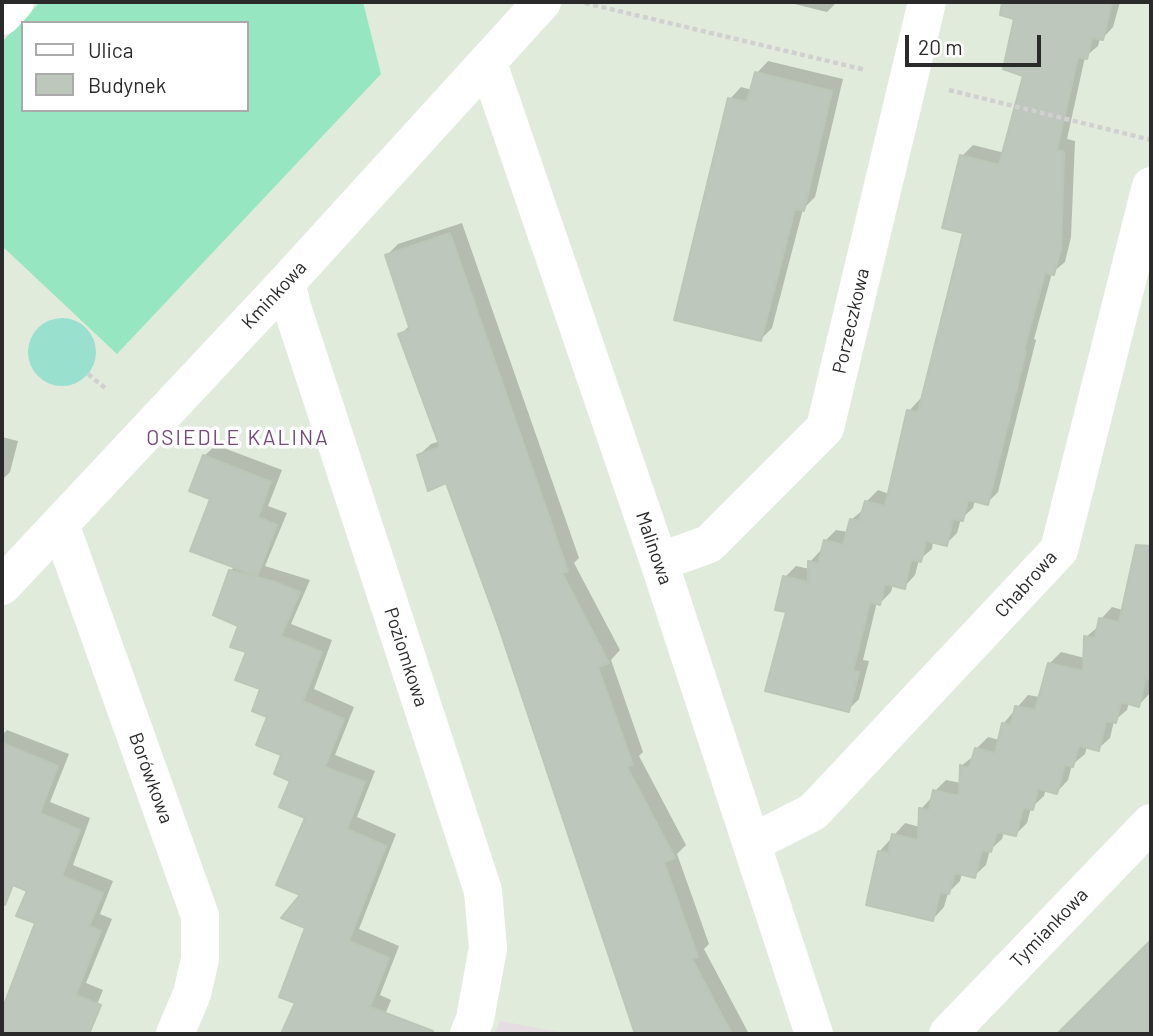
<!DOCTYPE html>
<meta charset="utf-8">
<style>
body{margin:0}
#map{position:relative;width:1153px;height:1036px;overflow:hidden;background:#e1ebdc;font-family:Barlow,sans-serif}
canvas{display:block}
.frame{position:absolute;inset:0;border:4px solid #2a2a2a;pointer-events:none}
.legend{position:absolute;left:21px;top:21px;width:228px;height:91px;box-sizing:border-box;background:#fff;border:2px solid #aaa;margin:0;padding:9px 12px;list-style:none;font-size:21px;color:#2a2a2a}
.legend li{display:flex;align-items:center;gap:14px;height:35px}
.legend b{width:35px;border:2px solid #aaa}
.scale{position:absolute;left:905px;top:35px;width:136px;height:32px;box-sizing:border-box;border:4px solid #2a2a2a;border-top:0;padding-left:9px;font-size:21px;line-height:24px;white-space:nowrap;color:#2a2a2a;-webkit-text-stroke:5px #fff;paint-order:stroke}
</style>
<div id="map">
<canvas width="1153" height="1036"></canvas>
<div class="frame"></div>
<ul class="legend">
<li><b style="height:9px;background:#fff"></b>Ulica</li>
<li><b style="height:19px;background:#bec7bc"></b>Budynek</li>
</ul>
<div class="scale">20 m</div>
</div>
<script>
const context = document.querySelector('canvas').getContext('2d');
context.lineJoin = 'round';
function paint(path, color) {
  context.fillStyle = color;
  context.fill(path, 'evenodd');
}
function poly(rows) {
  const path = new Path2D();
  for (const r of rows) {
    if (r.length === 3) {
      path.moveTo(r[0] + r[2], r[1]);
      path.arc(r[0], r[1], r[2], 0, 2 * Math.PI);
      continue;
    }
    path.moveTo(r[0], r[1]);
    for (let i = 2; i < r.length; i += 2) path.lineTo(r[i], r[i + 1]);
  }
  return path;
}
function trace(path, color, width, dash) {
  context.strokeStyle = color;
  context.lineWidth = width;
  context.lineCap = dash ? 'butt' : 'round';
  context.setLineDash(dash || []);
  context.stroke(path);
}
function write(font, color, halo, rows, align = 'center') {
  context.font = font + ' Barlow,sans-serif';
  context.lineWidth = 7;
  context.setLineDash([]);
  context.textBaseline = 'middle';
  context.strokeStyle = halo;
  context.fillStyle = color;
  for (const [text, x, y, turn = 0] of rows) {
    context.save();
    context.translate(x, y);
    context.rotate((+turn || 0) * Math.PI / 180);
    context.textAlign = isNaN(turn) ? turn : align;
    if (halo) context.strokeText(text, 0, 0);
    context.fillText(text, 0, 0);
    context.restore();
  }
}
paint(poly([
 [500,1021,564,1033,564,1034,495,1034]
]), '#e4dde1');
paint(poly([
 [62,352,34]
]), '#9ae0cf');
paint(poly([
 [40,2,363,2,381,74,117,354,2,246,2,42],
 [23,23,247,23,247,110,23,110]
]), '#96e7c1');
paint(poly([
 [786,2,837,2,827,12],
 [1021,2,1120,2,1113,27,1102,39,1100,38,1098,46,1085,57,1067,139,1075,141,1071,237,1065,262,1052,273,1034,339,1036,340,998,492,987,503,975,500,973,508,961,519,957,533,946,544,933,541,932,549,919,560,915,575,904,587,893,584,891,592,880,603,877,602,863,660,869,661,859,699,848,710,788,611,785,577,796,566,810,569,810,562,821,550,825,541,836,530,848,532,851,520,864,509,866,502,878,490,889,494,909,411,920,399,923,400,965,232,962,156,973,145,1005,153,1025,75,1005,68],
 [768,61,843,79,815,197,803,209,772,328,761,339,730,99,741,87,752,90,757,73],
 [462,223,579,558,574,563,620,650,611,660,643,752,639,756,686,845,677,854,709,944,704,949,749,1034,637,1034,483,577,447,481,419,455,431,444,440,441,400,335,410,325,387,255,398,244],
 [2,437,18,441,10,472,4,478,2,477],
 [216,445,282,470,268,506,287,513,265,566,310,580,291,624,332,640,314,689,354,707,335,755,375,771,357,817,396,834,359,929,399,946,380,995,391,1000,377,1034,283,1034,297,1003,308,927,303,894,307,817,292,780,240,625,230,571,235,566,213,498,204,456],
 [1144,563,1151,565,1150,693,1139,705,1129,702,1127,710,1114,721,1110,738,1098,749,1087,746,1085,754,1072,765,1068,780,1057,792,1046,789,1044,796,1031,808,1027,823,1016,834,1004,832,1002,839,990,850,986,865,974,876,962,873,960,881,948,893,944,907,933,919,879,852,905,823,920,827,921,809,932,797,935,791,946,780,961,783,961,766,975,755,976,749,988,737,999,740,1003,724,1028,695,1040,697,1049,664,1061,652,1085,658,1086,637,1099,626,1101,619,1112,607,1123,610],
 [7,730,69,754,50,802,90,818,73,865,113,881,100,914,112,919,86,983,103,990,85,1034,2,1034,2,1015,37,922,29,890,2,879,2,841,8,827,2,824,2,735],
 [1151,941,1151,1028,1145,1034,1060,1034]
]), '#0003');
const building = poly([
 [1002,2,1112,2,1103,40,1092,38,1087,59,1078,57,1057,150,1064,152,1061,249,1054,275,1045,273,1024,350,1026,351,988,505,968,500,963,521,953,519,947,546,926,541,921,562,911,559,905,589,885,584,880,605,870,602,853,671,859,672,849,712,765,691,786,612,775,610,783,576,808,582,808,561,818,563,824,540,843,545,850,519,859,521,865,501,885,506,907,410,918,412,963,233,942,228,960,155,999,165,1023,76,1003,69,1014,19,1000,15,1002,2],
 [755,72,832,91,804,211,795,209,761,341,674,320,728,98,747,102,755,72],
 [450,233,568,571,562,573,609,663,598,667,633,765,627,767,675,858,664,862,698,957,692,959,732,1034,635,1034,498,625,446,483,428,491,417,455,440,447,398,334,410,330,385,255,450,233],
 [203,455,271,482,258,517,277,525,257,576,190,551,210,499,189,491,203,455],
 [1136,545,1151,546,1151,680,1146,678,1139,707,1121,702,1116,723,1106,721,1099,751,1079,746,1073,767,1065,765,1057,794,1038,789,1033,810,1023,808,1016,836,997,832,991,852,982,850,975,878,955,873,949,894,940,892,933,921,866,905,878,851,888,853,892,834,918,840,919,808,929,810,933,790,959,796,960,765,969,768,975,748,995,753,1002,723,1011,725,1015,706,1035,710,1048,663,1083,671,1084,636,1095,638,1099,618,1119,622,1136,545],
 [229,570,275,582,300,592,281,636,322,652,303,701,344,719,325,767,365,782,347,829,386,846,349,941,389,958,370,1007,433,1031,432,1034,281,1034,295,1003,279,997,305,928,281,918,300,895,276,885,305,818,279,807,290,781,274,774,281,755,256,745,267,717,252,711,260,689,235,680,246,652,230,647,238,626,213,615,229,570],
 [2,743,58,766,40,813,80,830,62,876,103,893,89,926,101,931,76,995,101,1005,89,1034,2,1034,2,1010,35,923,16,916,27,891,13,885,5,905,2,905,2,743],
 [1151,940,1151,1034,1057,1034,1151,940]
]);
paint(building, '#bec7bc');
trace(building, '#bac7b6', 2);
trace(poly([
 [585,3,866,70],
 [949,90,1151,140],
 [88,374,105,388]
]), '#d0d0d0', 4.5, [5, 3.5]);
trace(poly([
 [2,16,15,2],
 [488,63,659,562,814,1034],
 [286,283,293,310,483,891,488,948,475,1019,469,1034],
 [60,524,200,916,200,959,192,994,175,1034],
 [659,562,709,544,825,428,927,2],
 [2,586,286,283,542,2],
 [752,843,813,812,1059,550,1151,186],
 [948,1034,1151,823]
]), '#fff', 38);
write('19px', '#2a2a2a', '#fff', [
 ["Kminkowa",274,295,-47],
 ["Porzeczkowa",851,321,-77],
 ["Malinowa",654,548,71],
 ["Chabrowa",1026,584,-48],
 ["Poziomkowa",406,657,72],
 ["Borówkowa",151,778,70],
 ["Tymiankowa",1049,928,-46]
]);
context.letterSpacing = '2px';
write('21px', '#754c79', '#fff', [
 ["OSIEDLE KALINA",238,438]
]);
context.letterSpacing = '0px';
</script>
